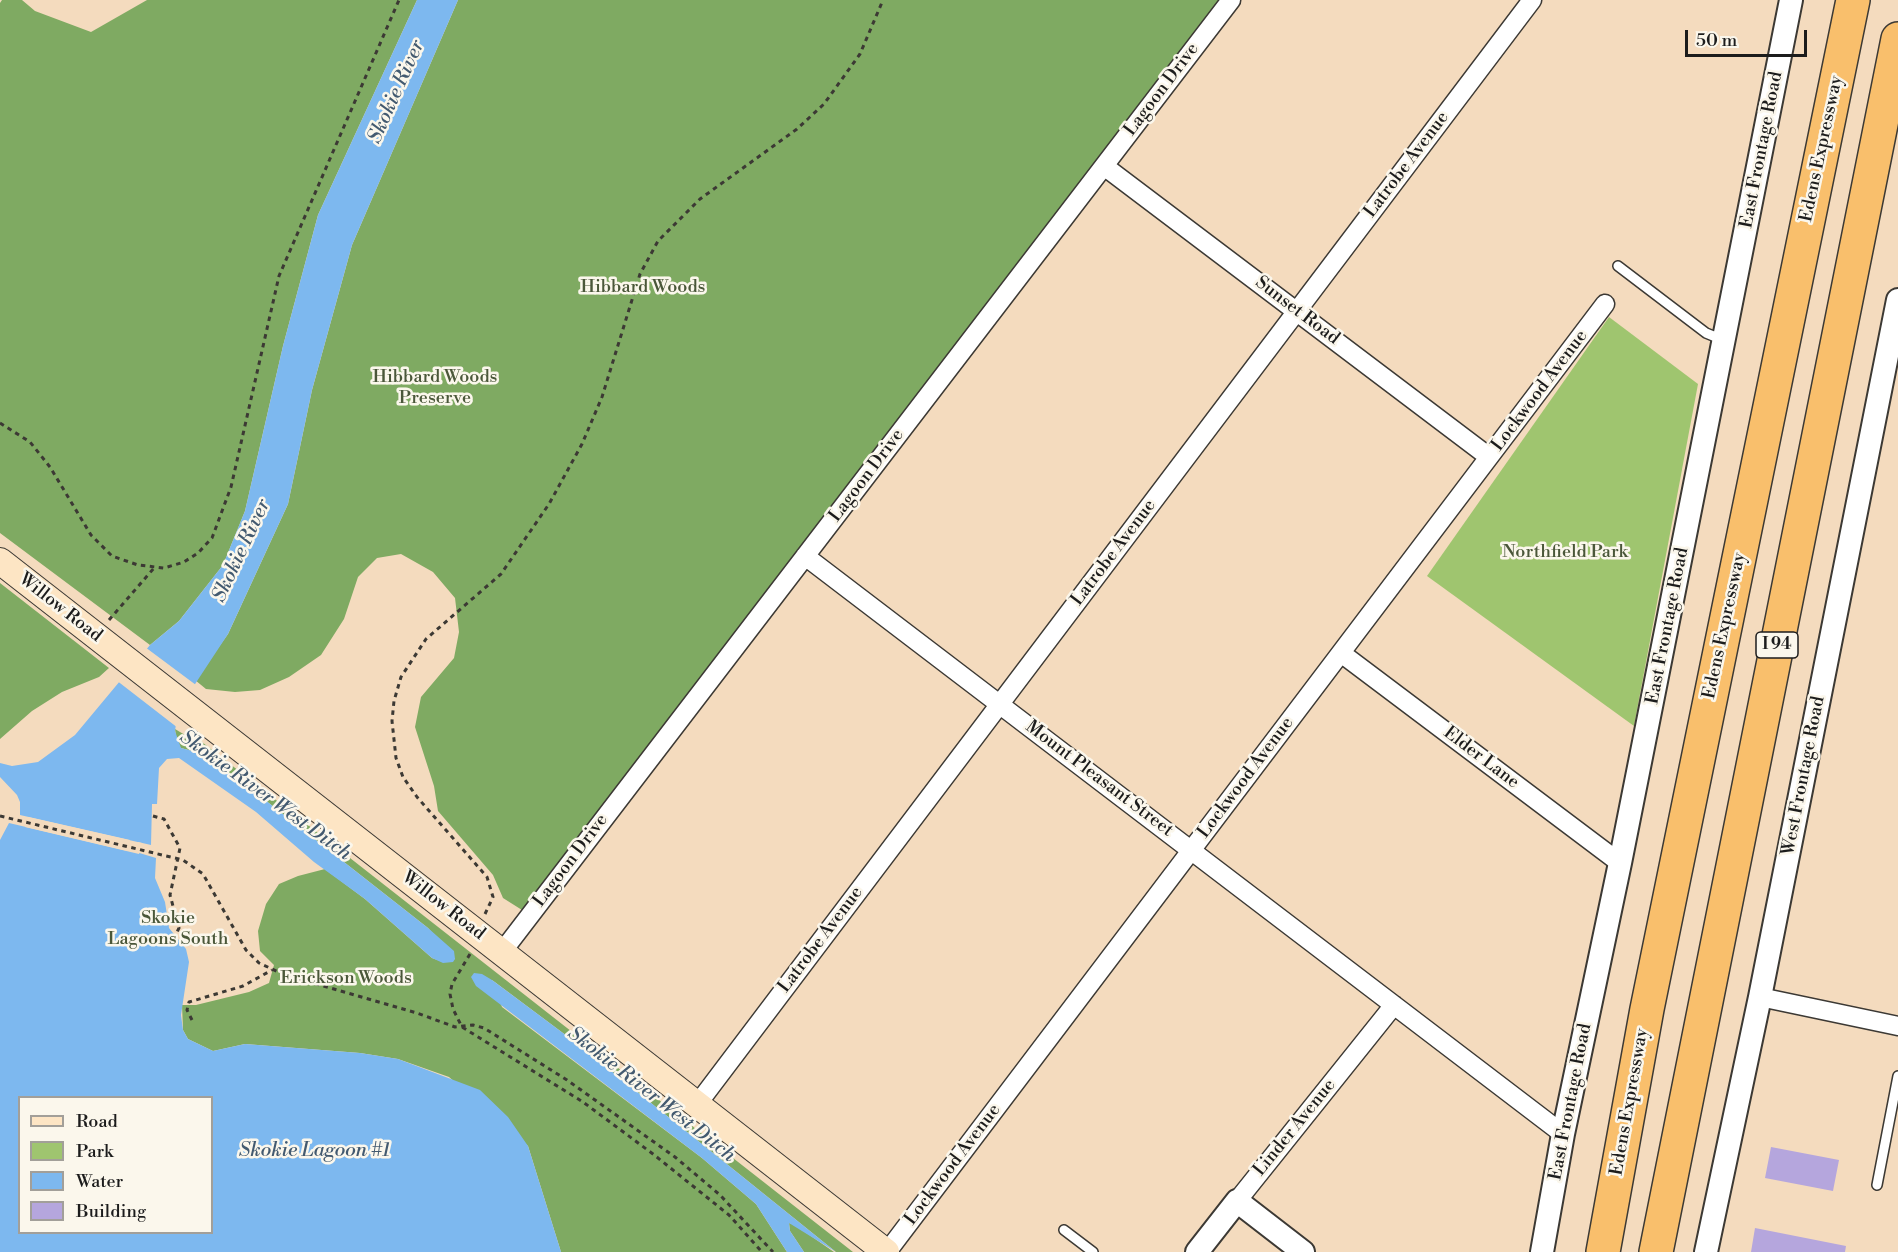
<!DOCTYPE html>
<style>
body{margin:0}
#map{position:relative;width:1898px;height:1252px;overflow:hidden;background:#f4dbbe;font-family:"Libre Bodoni",serif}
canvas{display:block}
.legend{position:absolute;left:18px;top:1096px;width:195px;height:138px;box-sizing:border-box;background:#fbf7ec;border:2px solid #a29f99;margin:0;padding:8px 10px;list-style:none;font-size:18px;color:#1c1c1c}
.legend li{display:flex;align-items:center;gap:12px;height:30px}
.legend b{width:30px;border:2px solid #a29f99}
.scale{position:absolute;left:1685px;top:30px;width:122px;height:27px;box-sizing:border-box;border:3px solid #1c1c1c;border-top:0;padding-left:8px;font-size:18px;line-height:21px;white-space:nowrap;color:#1c1c1c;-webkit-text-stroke:4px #fbf7ec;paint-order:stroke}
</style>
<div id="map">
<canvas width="1898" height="1252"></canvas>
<ul class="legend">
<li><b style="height:8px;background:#fde5c4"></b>Road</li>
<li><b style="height:16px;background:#9fc56f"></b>Park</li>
<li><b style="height:16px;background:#7db8ef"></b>Water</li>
<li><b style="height:16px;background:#b5a6dd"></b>Building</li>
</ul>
<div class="scale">50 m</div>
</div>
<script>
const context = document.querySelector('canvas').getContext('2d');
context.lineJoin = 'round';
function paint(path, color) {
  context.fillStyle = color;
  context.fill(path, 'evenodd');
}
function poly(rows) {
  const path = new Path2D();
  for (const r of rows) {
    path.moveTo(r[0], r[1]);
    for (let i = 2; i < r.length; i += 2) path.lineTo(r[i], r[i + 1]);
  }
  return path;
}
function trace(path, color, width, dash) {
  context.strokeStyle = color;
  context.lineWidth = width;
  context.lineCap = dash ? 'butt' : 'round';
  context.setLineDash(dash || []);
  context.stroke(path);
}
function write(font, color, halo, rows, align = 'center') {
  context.font = font + ' "Libre Bodoni",serif';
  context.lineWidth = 5;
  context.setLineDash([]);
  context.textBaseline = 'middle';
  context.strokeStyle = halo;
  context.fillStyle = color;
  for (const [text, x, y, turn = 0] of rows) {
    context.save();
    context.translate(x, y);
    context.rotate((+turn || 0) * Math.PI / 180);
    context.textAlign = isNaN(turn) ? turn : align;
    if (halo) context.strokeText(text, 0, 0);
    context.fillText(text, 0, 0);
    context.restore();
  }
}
paint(poly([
 [1609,317,1698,384,1634,726,1427,576]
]), '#9fc56f');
paint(poly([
 [2,0,22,0,35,11,91,32,147,0,417,0,318,215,283,346,245,511,223,565,179,621,150,645,0,533,0,3],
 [458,0,1220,0,650,746,522,910,503,898,493,875,438,811,434,786,415,727,421,697,454,658,459,632,455,598,433,572,401,554,377,558,358,577,344,619,321,655,289,677,260,690,235,692,206,689,195,680,228,634,288,504,312,390,352,245],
 [0,583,109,668,99,677,62,692,32,711,0,739],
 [175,729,190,738,193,735,853,1252,836,1252,579,1045,492,980,502,1007,702,1158,756,1204,787,1252,561,1252,528,1146,449,1077,398,1059,360,1053,245,1044,213,1051,188,1039,183,1030,182,1005,196,1005,249,992,269,983,274,965,260,951,258,931,266,904,279,884,298,876,325,869,365,899,432,958,443,962,455,959,428,928,251,789,200,753,181,748,177,744],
 [789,1223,795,1225,834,1252,804,1252,790,1231]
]), '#7faa62');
paint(poly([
 [417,0,458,0,352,245,312,390,288,504,228,634,178,710,175,731,181,748,200,753,212,764,251,789,428,928,454,951,455,959,453,962,443,963,432,958,365,899,314,862,256,812,179,758,167,759,159,768,157,804,152,804,151,845,138,842,136,852,156,858,155,878,165,902,169,928,186,949,189,962,181,1015,183,1030,188,1039,213,1051,245,1044,360,1053,398,1059,480,1090,508,1117,528,1146,561,1252,0,1252,0,840,9,823,128,851,130,840,20,815,20,802,17,795,0,777,0,763,12,766,38,762,75,735,150,645,179,621,223,565,245,511,283,346,318,215],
 [20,1098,212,1098,212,1232,20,1232],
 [474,973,482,974,492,980,579,1045,836,1252,789,1223,790,1231,804,1252,787,1252,756,1204,702,1158,476,986,471,977]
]), '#7db8ef');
paint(poly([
 [145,647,196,685,181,711,178,728,116,680],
 [28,817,142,843,139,854,25,827,26,824,126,847,127,843,27,820]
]), '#f4dbbe');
paint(poly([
 [1771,1147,1839,1160,1833,1191,1765,1178],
 [1755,1228,1846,1246,1845,1252,1751,1252]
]), '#b5a6dd');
const service = poly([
 [1618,266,1706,333,1723,340],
 [1877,1185,1898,1076],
 [1064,1230,1093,1252]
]);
const minor = poly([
 [1104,166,1489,457],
 [805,556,1563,1134],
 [1341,653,1620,863],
 [502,952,1231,0],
 [1760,997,1898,1026],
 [696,1106,1532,0],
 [1237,1201,1394,1005],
 [887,1252,1605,304]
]);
const tertiary = poly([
 [1197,1252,1237,1201,1303,1252],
 [1542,1252,1563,1134,1620,863,1791,0],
 [1706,1252,1760,997,1898,300]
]);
const secondary = poly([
 [0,561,886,1252]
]);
const motorway = poly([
 [1603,1252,1647,1009,1853,0],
 [1656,1252,1898,39]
]);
trace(service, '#3c3934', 12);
trace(minor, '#3c3934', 21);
trace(tertiary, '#3c3934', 26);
trace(secondary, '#3c3934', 28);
trace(motorway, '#3c3934', 36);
trace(poly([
 [0,423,30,442,50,467,91,535,112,556,138,565,164,568,184,562,198,553,212,538,231,487,279,276,399,0],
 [109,620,154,568],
 [0,816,183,860,203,874,246,950,259,963,285,975,417,1013,455,1027,473,1025,484,1028,567,1080,675,1157,720,1195,773,1252],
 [153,816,164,819,180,848,170,895,179,928,175,936],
 [485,914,493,897,487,877,417,797,403,777,396,758,392,721,394,701,401,677,426,639,501,574,549,504,582,444,602,397,640,274,658,241,700,199,797,129,824,104,860,54,883,0],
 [470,954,452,984,450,994,453,1009,462,1027,583,1102,653,1154,729,1215,762,1252],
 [192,1020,187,1010,189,1002,243,986,272,970]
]), '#3c3934', 3, [4.5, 4.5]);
trace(service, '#fff', 9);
trace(minor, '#fff', 18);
trace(tertiary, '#fff', 22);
trace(secondary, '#fde5c4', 26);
trace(motorway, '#f9bf6c', 33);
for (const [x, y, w] of [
 [1777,645,42]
]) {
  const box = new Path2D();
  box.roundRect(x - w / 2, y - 13, w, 26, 4.5);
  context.fillStyle = '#fbf7ec';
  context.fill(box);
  trace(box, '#1c1c1c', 1.5);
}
write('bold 16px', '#1c1c1c', null, [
 ["I 94",1777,645]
]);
write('18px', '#1c1c1c', '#fbf7ec', [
 ["Lagoon Drive",1162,90,-53],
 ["Edens Expressway",1822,149,-78],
 ["East Frontage Road",1762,150,-79],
 ["Latrobe Avenue",1407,165,-53],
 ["Sunset Road",1297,311,37],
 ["Lockwood Avenue",1540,391,-53],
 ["Lagoon Drive",867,476,-53],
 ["Latrobe Avenue",1114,553,-53],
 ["Willow Road",60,608,38],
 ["East Frontage Road",1668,626,-79],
 ["Edens Expressway",1725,626,-78],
 ["Elder Lane",1481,758,37],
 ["West Frontage Road",1804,776,-79],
 ["Lockwood Avenue",1246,778,-53],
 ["Mount Pleasant Street",1099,779,37],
 ["Lagoon Drive",571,861,-53],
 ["Willow Road",443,906,38],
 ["Latrobe Avenue",821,940,-53],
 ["East Frontage Road",1571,1102,-79],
 ["Edens Expressway",1630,1102,-80],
 ["Linder Avenue",1295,1128,-51],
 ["Lockwood Avenue",953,1165,-53]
]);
write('18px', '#4a5739', '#fbf7ec', [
 ["Hibbard Woods",643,288],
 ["Hibbard Woods",435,378],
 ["Preserve",435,399],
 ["Northfield Park",1565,553],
 ["Skokie",168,919],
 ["Lagoons South",168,940],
 ["Erickson Woods",346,979]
]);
write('italic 20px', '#435a70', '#fbf7ec', [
 ["Skokie River",397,92,-66],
 ["Skokie River",242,551,-65],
 ["Skokie River West Ditch",265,796,36],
 ["Skokie River West Ditch",651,1095,38],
 ["Skokie Lagoon #1",314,1151]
]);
</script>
